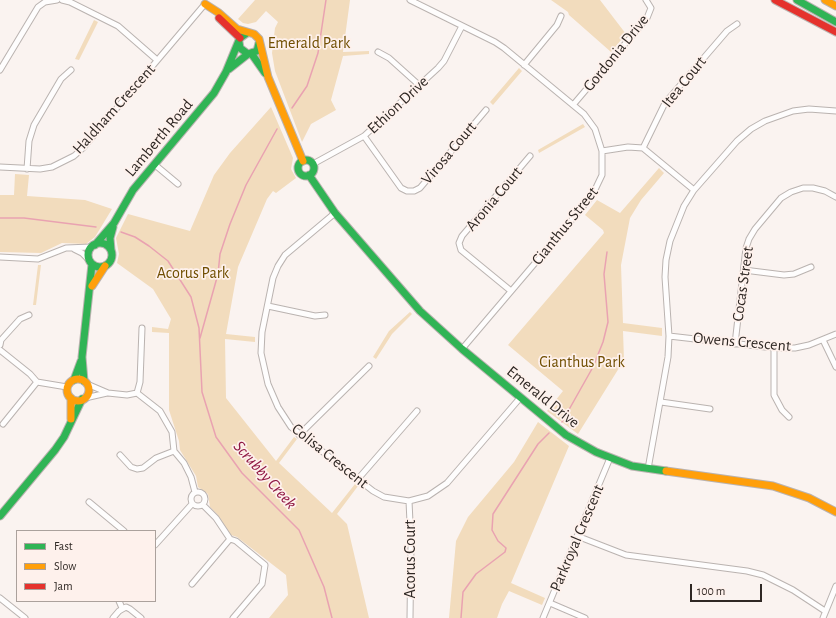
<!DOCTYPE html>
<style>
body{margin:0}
#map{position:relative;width:836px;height:618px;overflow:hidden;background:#faf3f0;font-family:"Alegreya Sans",sans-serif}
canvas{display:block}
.legend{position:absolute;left:16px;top:530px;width:140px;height:72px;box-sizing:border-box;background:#fef1ec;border:1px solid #aba19c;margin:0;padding:5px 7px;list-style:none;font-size:12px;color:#2f2824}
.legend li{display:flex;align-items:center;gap:8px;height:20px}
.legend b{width:20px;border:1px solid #aba19c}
.scale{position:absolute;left:690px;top:584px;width:72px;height:18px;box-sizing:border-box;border:2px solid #2f2824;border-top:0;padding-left:5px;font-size:12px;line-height:14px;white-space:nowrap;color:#2f2824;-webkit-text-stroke:3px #fef1ec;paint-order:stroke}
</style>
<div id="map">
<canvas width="836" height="618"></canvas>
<ul class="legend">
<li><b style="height:5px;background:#30b455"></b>Fast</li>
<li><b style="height:5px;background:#ff9f0a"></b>Slow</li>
<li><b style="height:5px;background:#e5322d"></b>Jam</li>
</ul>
<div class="scale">100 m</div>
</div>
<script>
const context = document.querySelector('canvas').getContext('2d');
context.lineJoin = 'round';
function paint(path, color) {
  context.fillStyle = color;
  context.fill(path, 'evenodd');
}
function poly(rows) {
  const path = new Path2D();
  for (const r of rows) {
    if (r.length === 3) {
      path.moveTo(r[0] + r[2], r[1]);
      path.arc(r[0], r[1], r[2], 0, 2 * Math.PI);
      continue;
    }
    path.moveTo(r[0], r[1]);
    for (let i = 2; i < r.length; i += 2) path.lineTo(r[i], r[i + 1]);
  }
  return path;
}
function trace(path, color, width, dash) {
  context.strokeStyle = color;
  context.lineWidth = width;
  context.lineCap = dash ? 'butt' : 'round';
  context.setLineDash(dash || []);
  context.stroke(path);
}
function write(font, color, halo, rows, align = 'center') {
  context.font = font + ' "Alegreya Sans",sans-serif';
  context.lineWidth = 3.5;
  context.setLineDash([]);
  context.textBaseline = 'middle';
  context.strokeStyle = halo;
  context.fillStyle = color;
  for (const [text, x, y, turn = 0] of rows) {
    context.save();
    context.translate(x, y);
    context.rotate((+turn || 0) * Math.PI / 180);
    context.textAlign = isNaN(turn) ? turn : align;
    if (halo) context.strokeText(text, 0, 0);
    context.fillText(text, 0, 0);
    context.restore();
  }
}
paint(poly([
 [255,0,350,0,343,52,369,51,369,54,343,56,331,100,336,110,311,124,302,142,275,71,272,53,275,28,278,22,266,11,256,22,248,24,243,23,238,19],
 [551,0,600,0,626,34,611,52,569,15,568,12],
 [94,20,98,22,79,60,75,59],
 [519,68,522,71,493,105,490,102],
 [271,107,293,158,291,169,296,178,276,193,273,191,267,199,238,267,226,334,255,337,255,342,225,339,226,398,276,461,294,437,297,439,279,463,332,513,355,484,358,486,337,514,347,524,369,618,269,618,288,595,286,575,237,537,231,535,217,514,210,507,208,494,198,487,196,476,180,450,179,441,169,410,169,333,152,332,152,327,168,329,171,319,153,289,117,263,119,254,116,238,128,214,190,231,214,175,230,153],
 [583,124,585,127,539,153,538,150],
 [659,168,664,173,641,200,630,218,621,265,623,323,662,328,662,336,623,331,624,360,578,434,547,411,563,391,508,345,604,233,603,230,585,215,597,200,620,213],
 [15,174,29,175,27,196,85,200,112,209,95,237,86,244,62,243,41,253,0,252,0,195,14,195],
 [38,265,41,265,36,305,33,305],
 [410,312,412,314,392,334,376,359,373,357,389,331],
 [538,422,569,446,511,583,545,598,542,605,509,591,502,604,497,618,449,618,456,541,468,517,514,462]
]), '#f2dcbd');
trace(poly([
 [292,108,307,86,318,53,326,0],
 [0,218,24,218,96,227],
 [121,232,135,237,149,246,168,261,191,297,199,328,202,392,216,437,242,473,299,530,324,587,332,618],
 [200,338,218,274,220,254,230,224,246,185,277,129],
 [562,422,593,367,603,342,608,322,604,274,607,252],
 [461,618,463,592,476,574,505,552,506,548,498,541,492,530,493,514,538,444,549,433]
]), '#e9a2b1', 1.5);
const street = poly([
 [62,0,70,2,118,26,157,60],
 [410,0,495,42,504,48,584,114,595,129,602,151,602,175,592,196,462,349],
 [378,52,389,58,419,85],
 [524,65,557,25,561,16],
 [0,70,38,7,45,2,57,0],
 [573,105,647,18,651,8,646,0],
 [364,136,401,188,407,191,414,191,420,188,486,110],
 [643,148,665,103,727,31,737,24],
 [602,151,628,147,643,148,694,190],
 [154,164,178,184],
 [313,164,364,136,438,68,444,61,462,26],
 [0,167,40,169,52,167,74,156,83,148,205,4],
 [27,169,29,141,34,125,61,79,71,70],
 [335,213,285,255,278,266,273,278,262,332,261,353,268,384,278,407,291,427,373,491,384,497,409,501,428,496,447,483,520,398],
 [74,249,82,253,89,260],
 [0,257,38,259,66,248,91,247],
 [744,270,784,275,794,274,811,267],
 [511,291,461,250,459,243,462,236,530,156],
 [268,306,315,316,325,315],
 [669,336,774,348,795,348,809,345,836,334],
 [823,340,836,367],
 [735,344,746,248,749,239,755,229,781,198,791,192,803,188,813,188,825,191,836,197],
 [0,345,1,340,20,319,29,315],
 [774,348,774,395,782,410,789,417],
 [0,350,30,374,37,382,67,387],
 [87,384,108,393,127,395,137,393,160,411,172,432,174,451,184,463,191,477,195,492],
 [137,393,140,382,142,328],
 [85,398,107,393],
 [661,402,710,409],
 [3,424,37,382],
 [299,435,369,366],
 [120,455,131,467,137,469,143,468,156,458,174,451],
 [648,469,668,357,669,336,665,277,666,260,670,241,684,206,694,190,737,141,751,129,765,121,793,111,809,109,836,111],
 [358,479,417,411],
 [198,499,7],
 [409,501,411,544,410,618],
 [89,502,124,531],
 [203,505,216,518,230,539,236,541,265,565,262,584,233,618],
 [577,536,626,555,747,571,763,575,793,590,825,611],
 [155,545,192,504],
 [192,584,230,539],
 [0,598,25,618],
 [119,601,122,608],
 [550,603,585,618],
 [113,618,119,611,126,607,130,609,141,618],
 [543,618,610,458],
 [823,618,836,586]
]);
const fast = poly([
 [797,0,836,22],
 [239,42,240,48,248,54,257,51,259,43],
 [251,53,265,73],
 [229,69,248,54],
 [306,168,8],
 [309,175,335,213,420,311,462,349,566,435,596,452,632,466,666,471],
 [100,255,12],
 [95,245,114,223,133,190,214,93,226,72,240,38,247,33],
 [111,250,110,238,113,227],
 [74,380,81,361],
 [84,381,82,357,92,264],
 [0,516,55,450,64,437,82,399]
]);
const slow = poly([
 [825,0,836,6],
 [205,4,219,13,237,29,254,34,259,39,268,77,303,161],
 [92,286,105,266],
 [78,390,11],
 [71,398,71,419],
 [666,471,773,486,809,498,836,512]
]);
const jam = poly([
 [775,0,836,32],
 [219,18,240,38]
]);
trace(street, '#bab3b0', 7);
trace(fast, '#bab3b0', 9);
trace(slow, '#bab3b0', 9);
trace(jam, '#bab3b0', 9);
trace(street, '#fefdfd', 5);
trace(fast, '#30b455', 7);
trace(slow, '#ff9f0a', 7);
trace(jam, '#e5322d', 7);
write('16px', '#704e01', '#fef1ec', [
 ["Emerald Park",309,43],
 ["Acorus Park",193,273],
 ["Cianthus Park",582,362]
]);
write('16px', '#2f2824', '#fef1ec', [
 ["Gordonia Drive",616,53,-51],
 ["Itea Court",684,82,-51],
 ["Ethion Drive",398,105,-43],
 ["Haldham Crescent",114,109,-48],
 ["Lamberth Road",159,138,-50],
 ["Virosa Court",449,153,-50],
 ["Aronia Court",494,199,-50],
 ["Cianthus Street",565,226,-51],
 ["Cocas Street",743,284,-82],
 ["Owens Crescent",742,342,5],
 ["Emerald Drive",543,397,39],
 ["Colisa Crescent",330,456,39],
 ["Parkroyal Crescent",577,538,-67],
 ["Acorus Court",410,559,-90]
]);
write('italic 17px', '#901944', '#fef1ec', [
 ["Scrubby Creek",265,475,48]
]);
</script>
